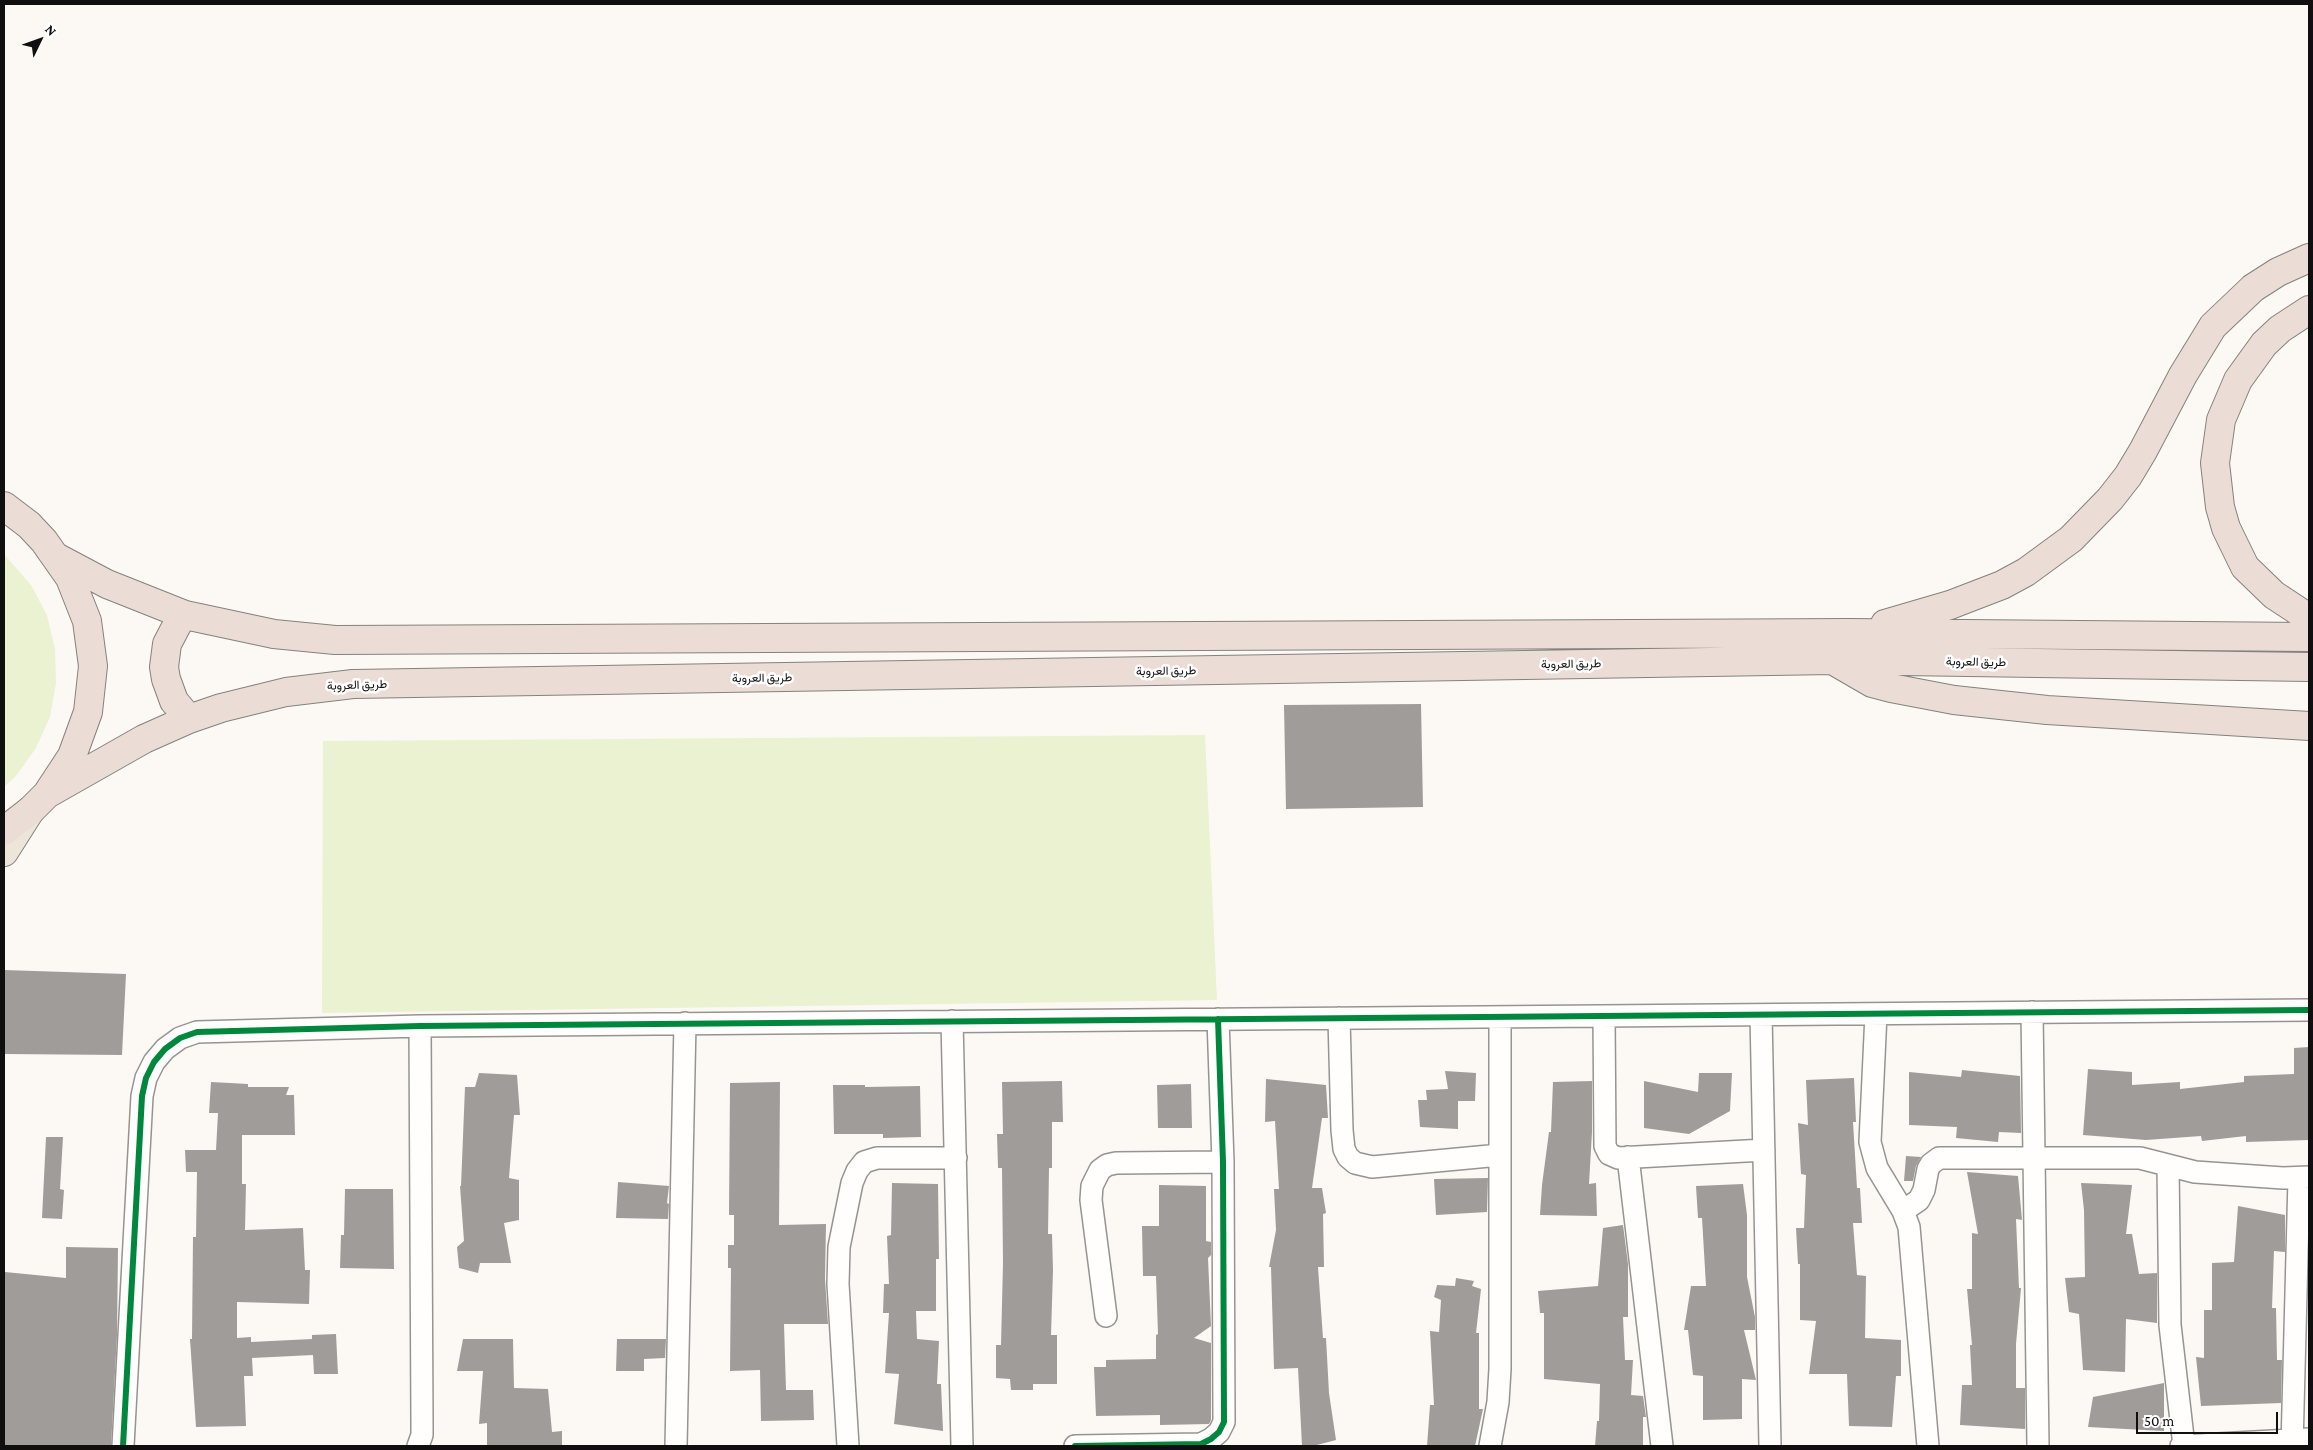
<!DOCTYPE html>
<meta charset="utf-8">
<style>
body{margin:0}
#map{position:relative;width:2313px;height:1450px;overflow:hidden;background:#fcf9f4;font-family:"Crimson Pro",serif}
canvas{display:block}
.frame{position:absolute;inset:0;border:5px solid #0f0f0f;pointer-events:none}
.north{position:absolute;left:15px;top:15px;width:50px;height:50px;-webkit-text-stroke:4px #fff;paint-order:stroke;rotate:48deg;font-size:14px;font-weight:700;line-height:20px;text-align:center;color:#0f0f0f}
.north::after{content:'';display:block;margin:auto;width:18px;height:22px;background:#0f0f0f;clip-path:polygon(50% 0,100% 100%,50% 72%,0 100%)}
.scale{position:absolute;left:2136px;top:1412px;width:142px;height:22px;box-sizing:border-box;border:2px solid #0f0f0f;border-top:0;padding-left:6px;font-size:15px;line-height:18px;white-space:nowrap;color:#0f0f0f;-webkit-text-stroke:4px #fff;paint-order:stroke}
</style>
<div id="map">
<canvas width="2313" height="1450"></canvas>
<div class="frame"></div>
<div class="north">N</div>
<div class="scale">50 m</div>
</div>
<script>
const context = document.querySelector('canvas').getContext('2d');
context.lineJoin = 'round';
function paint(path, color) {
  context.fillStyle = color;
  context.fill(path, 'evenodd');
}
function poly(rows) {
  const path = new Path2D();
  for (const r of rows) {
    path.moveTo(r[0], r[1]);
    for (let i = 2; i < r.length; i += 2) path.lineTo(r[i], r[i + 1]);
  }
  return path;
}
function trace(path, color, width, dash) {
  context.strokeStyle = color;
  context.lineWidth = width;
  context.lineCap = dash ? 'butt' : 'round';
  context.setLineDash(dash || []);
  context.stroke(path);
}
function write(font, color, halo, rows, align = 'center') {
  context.font = font + ' "Crimson Pro",Vazirmatn,serif';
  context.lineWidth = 5;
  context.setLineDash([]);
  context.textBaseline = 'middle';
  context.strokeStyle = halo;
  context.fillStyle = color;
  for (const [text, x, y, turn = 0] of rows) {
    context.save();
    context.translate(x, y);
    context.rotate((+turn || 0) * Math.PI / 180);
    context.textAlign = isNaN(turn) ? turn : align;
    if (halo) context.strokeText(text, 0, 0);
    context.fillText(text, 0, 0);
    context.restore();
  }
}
paint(poly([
 [4,554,31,585,47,615,55,649,56,683,50,717,36,748,16,776,4,787],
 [1205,735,1217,1000,322,1013,323,741]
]), '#eaf2d2');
paint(poly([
 [1421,704,1423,807,1286,809,1284,705],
 [4,970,126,974,122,1055,4,1054],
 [2309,1047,2309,1140,2246,1142,2246,1136,2202,1141,2201,1136,2146,1140,2083,1135,2088,1069,2132,1072,2132,1085,2180,1082,2180,1089,2244,1082,2244,1076,2294,1074,2294,1048],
 [1962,1070,2020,1076,2021,1133,1999,1132,1998,1142,1956,1138,1957,1127,1909,1125,1909,1072,1961,1077],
 [1445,1071,1476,1073,1475,1101,1458,1101,1458,1129,1420,1127,1418,1100,1427,1100,1426,1090,1448,1089],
 [479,1073,517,1075,520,1115,514,1115,509,1178,519,1180,519,1220,504,1223,511,1263,480,1263,478,1273,459,1268,457,1247,464,1241,460,1186,461,1186,465,1087,475,1087],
 [1699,1073,1732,1073,1730,1111,1689,1134,1644,1128,1644,1081,1698,1092],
 [1854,1078,1856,1122,1853,1122,1857,1188,1860,1188,1862,1223,1853,1223,1857,1275,1866,1276,1865,1338,1901,1340,1901,1376,1896,1376,1892,1427,1849,1426,1847,1374,1809,1374,1816,1321,1800,1320,1800,1264,1798,1264,1796,1228,1804,1228,1806,1175,1801,1174,1798,1123,1808,1125,1806,1080],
 [1266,1079,1326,1085,1328,1118,1322,1118,1312,1188,1322,1188,1326,1213,1323,1214,1324,1267,1318,1267,1323,1338,1326,1338,1329,1393,1336,1440,1313,1446,1302,1446,1298,1368,1274,1369,1271,1267,1269,1267,1276,1230,1274,1189,1279,1189,1275,1121,1265,1122],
 [1062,1081,1063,1122,1052,1122,1052,1168,1049,1168,1048,1234,1052,1234,1053,1270,1051,1335,1057,1335,1057,1384,1033,1384,1033,1390,1011,1390,1010,1379,996,1378,996,1345,1001,1345,1003,1263,1002,1168,998,1168,997,1134,1003,1134,1002,1082],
 [1592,1081,1592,1132,1589,1184,1596,1183,1597,1216,1540,1215,1542,1185,1549,1132,1551,1132,1553,1082],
 [211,1082,248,1084,248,1087,289,1087,286,1095,294,1095,295,1135,242,1135,242,1184,246,1184,245,1230,303,1228,305,1270,310,1270,309,1304,237,1302,237,1338,251,1337,251,1342,312,1339,312,1335,336,1334,338,1374,314,1374,313,1355,252,1358,253,1376,244,1376,246,1426,196,1427,190,1339,192,1339,193,1237,196,1237,197,1172,186,1172,185,1150,216,1150,218,1113,209,1113],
 [780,1082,779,1225,826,1224,825,1279,828,1324,784,1324,786,1390,813,1390,814,1420,761,1421,760,1370,730,1371,731,1268,728,1268,728,1245,734,1245,734,1215,729,1215,730,1083],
 [1191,1084,1192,1128,1158,1128,1157,1085],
 [833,1085,865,1085,865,1087,920,1086,921,1137,883,1138,883,1134,834,1134],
 [46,1137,63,1137,60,1189,64,1190,62,1219,42,1218],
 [1906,1156,1921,1157,1916,1166,1913,1181,1904,1181],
 [1967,1172,2018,1176,2022,1220,2016,1219,2019,1288,2021,1288,2016,1344,2016,1388,2025,1388,2025,1429,1960,1425,1962,1385,1972,1385,1970,1345,1972,1345,1967,1289,1972,1289,1972,1233,1978,1234],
 [1488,1178,1487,1212,1436,1215,1434,1179],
 [618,1182,669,1186,667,1203,669,1204,668,1219,616,1218],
 [892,1183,938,1184,939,1259,936,1259,936,1311,916,1311,917,1339,939,1341,937,1384,941,1384,943,1431,894,1424,899,1374,885,1373,889,1313,883,1313,884,1284,889,1284,887,1236,891,1235],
 [2081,1183,2132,1185,2126,1234,2132,1234,2139,1274,2157,1273,2157,1323,2126,1319,2125,1372,2083,1370,2079,1314,2069,1312,2065,1278,2085,1277,2084,1210],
 [1743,1184,1747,1215,1747,1277,1755,1317,1755,1330,1744,1330,1756,1380,1742,1379,1742,1419,1703,1420,1703,1376,1693,1375,1688,1330,1684,1330,1691,1286,1706,1286,1702,1218,1698,1218,1696,1186],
 [1159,1185,1206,1186,1206,1241,1211,1242,1211,1255,1208,1258,1211,1326,1194,1338,1211,1343,1211,1420,1209,1424,1160,1425,1160,1415,1096,1416,1094,1367,1106,1367,1106,1360,1156,1359,1156,1335,1158,1334,1156,1276,1143,1276,1142,1226,1159,1226],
 [345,1189,393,1189,394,1269,340,1268,341,1235,344,1235],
 [2238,1206,2285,1215,2285,1252,2274,1251,2272,1308,2276,1308,2277,1360,2282,1360,2281,1403,2201,1406,2196,1357,2204,1358,2204,1310,2212,1310,2212,1263,2234,1262],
 [1623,1225,1628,1264,1628,1317,1623,1317,1625,1360,1633,1360,1631,1395,1643,1396,1646,1417,1643,1417,1643,1446,1595,1446,1597,1421,1599,1421,1600,1384,1544,1379,1544,1313,1540,1313,1538,1291,1598,1286,1603,1228],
 [66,1247,118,1248,117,1335,111,1446,4,1446,5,1272,66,1278],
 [1456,1278,1474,1281,1472,1286,1481,1289,1476,1333,1479,1333,1479,1409,1483,1409,1475,1446,1427,1446,1430,1405,1434,1405,1430,1331,1439,1332,1441,1300,1434,1297,1437,1285,1455,1286],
 [463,1339,513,1339,514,1388,548,1389,552,1432,562,1431,562,1446,487,1446,487,1423,479,1424,483,1371,457,1371],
 [617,1339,666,1339,665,1358,644,1359,644,1371,616,1371],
 [2164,1383,2164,1431,2088,1427,2093,1397]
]), '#a09c99');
const minor = poly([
 [2032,1012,2038,1446],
 [1876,1014,1870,1142,1877,1168,1903,1211,1909,1227,1928,1446],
 [1761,1015,1770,1446],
 [1604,1016,1605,1146,1609,1154,1618,1158,1764,1150],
 [1339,1018,1342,1130,1344,1149,1348,1157,1355,1163,1372,1167,1500,1155],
 [952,1021,962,1446],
 [1628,1157,1662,1446],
 [2168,1165,2170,1325,2184,1446],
 [1903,1211,1919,1200,1924,1190,1928,1169,1931,1164,1939,1158,2140,1158,2195,1172,2283,1178,2309,1177],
 [1106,1316,1091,1200,1092,1186,1100,1170,1107,1165,1116,1163,1223,1162],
 [123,1446,142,1096,146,1078,154,1062,165,1049,180,1038,197,1032,420,1026,2309,1010],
 [418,1446,422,1435,422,1424,420,1026],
 [676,1446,685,1023],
 [848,1446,838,1284,839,1247,852,1183,857,1171,864,1162,877,1158,956,1158],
 [1075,1446,1201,1444,1211,1439,1219,1432,1224,1422,1223,1162,1218,1019],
 [1490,1446,1498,1402,1500,1369,1500,1017],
 [2181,1446,2309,1439],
 [2292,1446,2299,1178]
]);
const major = poly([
 [4,852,30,811]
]);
const highway = poly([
 [2309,310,2280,329,2264,344,2238,380,2221,420,2215,463,2220,507,2226,528,2245,567,2274,595,2309,618],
 [4,506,29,525,44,541,70,578,87,621,93,666,88,712,72,756,47,794,31,810,4,831],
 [58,558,107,584,185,615,274,634,335,640,1849,633,2309,637],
 [185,615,178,623,167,644,164,667,166,679,174,701,189,719],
 [1885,624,1950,605,2002,585,2026,572,2071,539,2110,499,2128,476,2143,451,2183,375,2213,326,2253,288,2278,272,2309,258],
 [1834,661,1872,683,1891,688,1954,700,2047,710,2309,726],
 [47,794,144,739,189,719,221,708,286,692,353,684,1833,660,2309,667]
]);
trace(minor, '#969492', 24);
trace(major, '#83827f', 30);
trace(highway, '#83827f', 30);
trace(minor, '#fffefd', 21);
trace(major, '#eee5d9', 28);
trace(highway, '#ebdcd5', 28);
trace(poly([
 [123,1446,142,1096,146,1078,154,1062,165,1049,180,1038,197,1032,420,1026,2309,1010],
 [1075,1446,1201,1444,1211,1439,1219,1432,1224,1422,1223,1162,1218,1019]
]), '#00873e', 6);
write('12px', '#0f0f0f', '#fff', [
 ["طريق العروبة",1976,662,1],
 ["طريق العروبة",1571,664,-1],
 ["طريق العروبة",1166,671,-1],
 ["طريق العروبة",762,678,-1],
 ["طريق العروبة",357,685,-2]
]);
</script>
